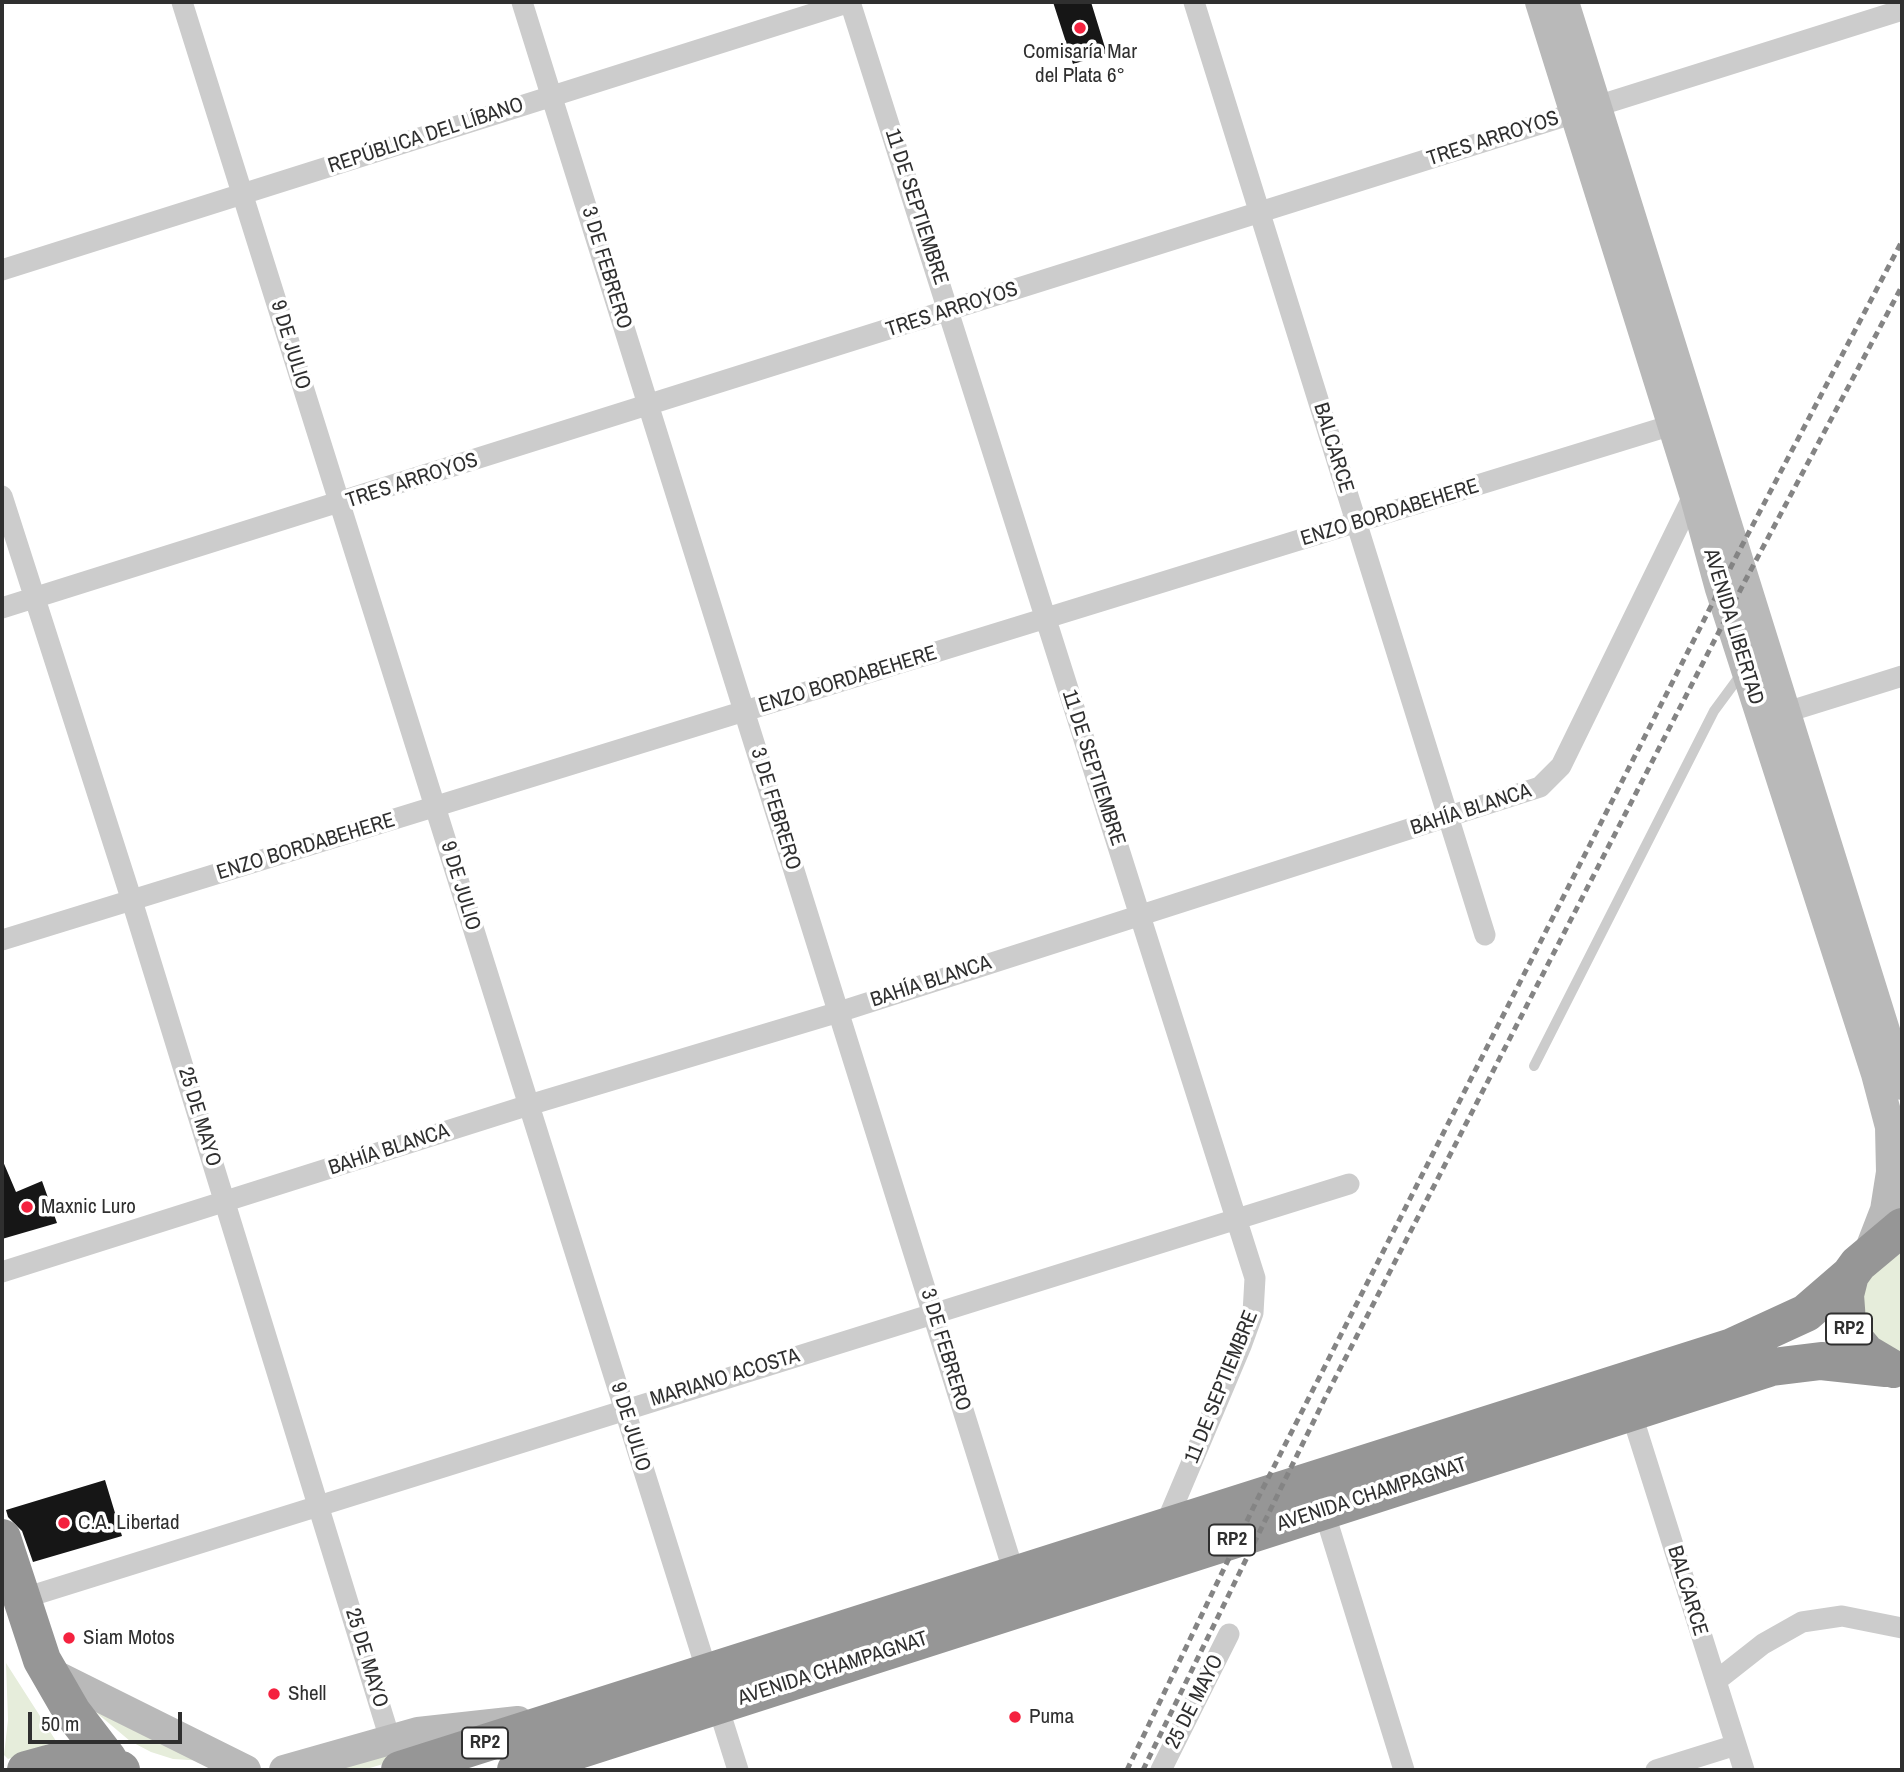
<!DOCTYPE html>
<meta charset="utf-8">
<style>
body{margin:0}
#map{position:relative;width:1904px;height:1772px;overflow:hidden;background:#fff;font-family:"Archivo Narrow",sans-serif}
canvas{display:block}
.frame{position:absolute;inset:0;border:4px solid #2f2f2f;pointer-events:none}
.scale{position:absolute;left:28px;top:1712px;width:154px;height:32px;box-sizing:border-box;border:4px solid #2f2f2f;border-top:0;padding-left:9px;font-size:21px;line-height:24px;white-space:nowrap;color:#2f2f2f;-webkit-text-stroke:5px #fff;paint-order:stroke}
</style>
<div id="map">
<canvas width="1904" height="1772"></canvas>
<div class="frame"></div>
<div class="scale">50 m</div>
</div>
<script>
const context = document.querySelector('canvas').getContext('2d');
context.lineJoin = 'round';
function paint(path, color) {
  context.fillStyle = color;
  context.fill(path, 'evenodd');
}
function poly(rows) {
  const path = new Path2D();
  for (const r of rows) {
    path.moveTo(r[0], r[1]);
    for (let i = 2; i < r.length; i += 2) path.lineTo(r[i], r[i + 1]);
  }
  return path;
}
function trace(path, color, width, dash) {
  context.strokeStyle = color;
  context.lineWidth = width;
  context.lineCap = dash ? 'butt' : 'round';
  context.setLineDash(dash || []);
  context.stroke(path);
}
function write(font, color, halo, rows, align = 'center') {
  context.font = font + ' "Archivo Narrow",sans-serif';
  context.lineWidth = 7;
  context.setLineDash([]);
  context.textBaseline = 'middle';
  context.strokeStyle = halo;
  context.fillStyle = color;
  for (const [text, x, y, turn = 0] of rows) {
    context.save();
    context.translate(x, y);
    context.rotate((+turn || 0) * Math.PI / 180);
    context.textAlign = isNaN(turn) ? turn : align;
    if (halo) context.strokeText(text, 0, 0);
    context.fillText(text, 0, 0);
    context.restore();
  }
}
paint(poly([
 [1902,1240,1902,1358,1872,1342,1858,1299,1885,1252],
 [6,1663,56,1741,8,1759,4,1755,8,1720],
 [92,1709,205,1761,173,1759,151,1752,130,1741],
 [418,1741,451,1744,363,1770,319,1770]
]), '#e6eddb');
paint(poly([
 [1053,2,1091,2,1107,54,1073,64],
 [2,1159,16,1192,42,1181,57,1223,2,1239],
 [105,1480,122,1536,33,1562,22,1531,8,1517,6,1510]
]), '#161616');
trace(poly([
 [1534,1066,1714,711,1742,673]
]), '#ccc', 10);
trace(poly([
 [182,2,738,1770],
 [522,2,1015,1576],
 [850,2,1255,1278,1253,1313,1241,1346,1164,1528],
 [1194,2,1485,935],
 [2,270,850,2],
 [2,496,132,901,390,1739],
 [2,608,1902,10],
 [1774,716,1902,676],
 [2,940,1685,421],
 [2,1272,529,1105,839,1012,1540,787,1561,766,1694,494],
 [1631,1412,1744,1770],
 [1324,1511,1404,1770],
 [21,1599,1349,1184],
 [1716,1681,1763,1644,1802,1622,1842,1616,1902,1628],
 [1161,1770,1229,1634],
 [1656,1770,1736,1745]
]), '#ccc', 21);
trace(poly([
 [1540,2,1694,494,1720,589,1876,1074,1890,1127,1891,1172,1885,1210,1868,1254],
 [1564,2,1902,1085],
 [47,1671,246,1770],
 [284,1770,418,1732,518,1721]
]), '#b9b9b9', 30);
trace(poly([
 [1893,1369,1866,1353,1851,1335,1847,1322,1845,1295,1850,1275,1858,1264,1902,1227],
 [2,1538,42,1660,72,1712,108,1759],
 [26,1770,55,1762,76,1761,121,1770],
 [400,1770,1732,1347,1806,1313,1850,1275],
 [516,1770,1772,1367,1821,1361,1886,1368]
]), '#969696', 38);
trace(poly([
 [1127,1770,1258,1498,1737,555,1902,241],
 [1143,1770,1326,1396,1745,581,1902,286]
]), '#848484', 5, [7, 5]);
for (const [x, y, r, color] of [
 [1080,28,7,"#f4223f"],
 [27,1207,7,"#f4223f"],
 [64,1523,7,"#f4223f"],
 [69,1638,7,"#f4223f"],
 [274,1694,7,"#f4223f"],
 [1015,1717,7,"#f4223f"]
]) {
  const dot = new Path2D();
  dot.arc(x, y, r, 0, 2 * Math.PI);
  context.fillStyle = color;
  context.fill(dot);
  trace(dot, '#fff', 2.5);
}
for (const [x, y, w] of [
 [1849,1329,46],
 [1232,1540,46],
 [485,1743,46]
]) {
  const box = new Path2D();
  box.roundRect(x - w / 2, y - 15.5, w, 31, 5);
  context.fillStyle = '#fff';
  context.fill(box);
  trace(box, '#2f2f2f', 2);
}
write('bold 19px', '#2f2f2f', null, [
 ["RP2",1849,1329],
 ["RP2",1232,1540],
 ["RP2",485,1743]
]);
write('21px', '#2f2f2f', '#fff', [
 ["Comisaría Mar",1080,52,"center"],
 ["del Plata 6°",1080,76,"center"],
 ["Maxnic Luro",41,1207],
 ["C.A. Libertad",78,1523],
 ["Siam Motos",83,1638],
 ["Shell",288,1694],
 ["Puma",1029,1717]
], 'left');
write('21px', '#2f2f2f', '#fff', [
 ["REPÚBLICA DEL LÍBANO",426,136,-18],
 ["TRES ARROYOS",1493,139,-18],
 ["11 DE SEPTIEMBRE",916,207,72],
 ["3 DE FEBRERO",606,268,73],
 ["TRES ARROYOS",952,310,-18],
 ["9 DE JULIO",290,345,73],
 ["BALCARCE",1333,448,73],
 ["TRES ARROYOS",412,481,-18],
 ["ENZO BORDABEHERE",1390,513,-17],
 ["AVENIDA LIBERTAD",1733,627,73],
 ["ENZO BORDABEHERE",848,680,-17],
 ["11 DE SEPTIEMBRE",1093,768,72],
 ["3 DE FEBRERO",775,809,73],
 ["BAHÍA BLANCA",1471,810,-18],
 ["ENZO BORDABEHERE",306,847,-17],
 ["9 DE JULIO",460,886,73],
 ["BAHÍA BLANCA",931,982,-18],
 ["25 DE MAYO",199,1117,73],
 ["BAHÍA BLANCA",389,1150,-18],
 ["3 DE FEBRERO",945,1350,73],
 ["MARIANO ACOSTA",725,1378,-17],
 ["11 DE SEPTIEMBRE",1222,1387,-68],
 ["9 DE JULIO",630,1427,73],
 ["AVENIDA CHAMPAGNAT",1372,1495,-18],
 ["BALCARCE",1687,1591,73],
 ["25 DE MAYO",366,1658,73],
 ["AVENIDA CHAMPAGNAT",833,1669,-18],
 ["25 DE MAYO",1195,1702,-63]
]);
</script>
